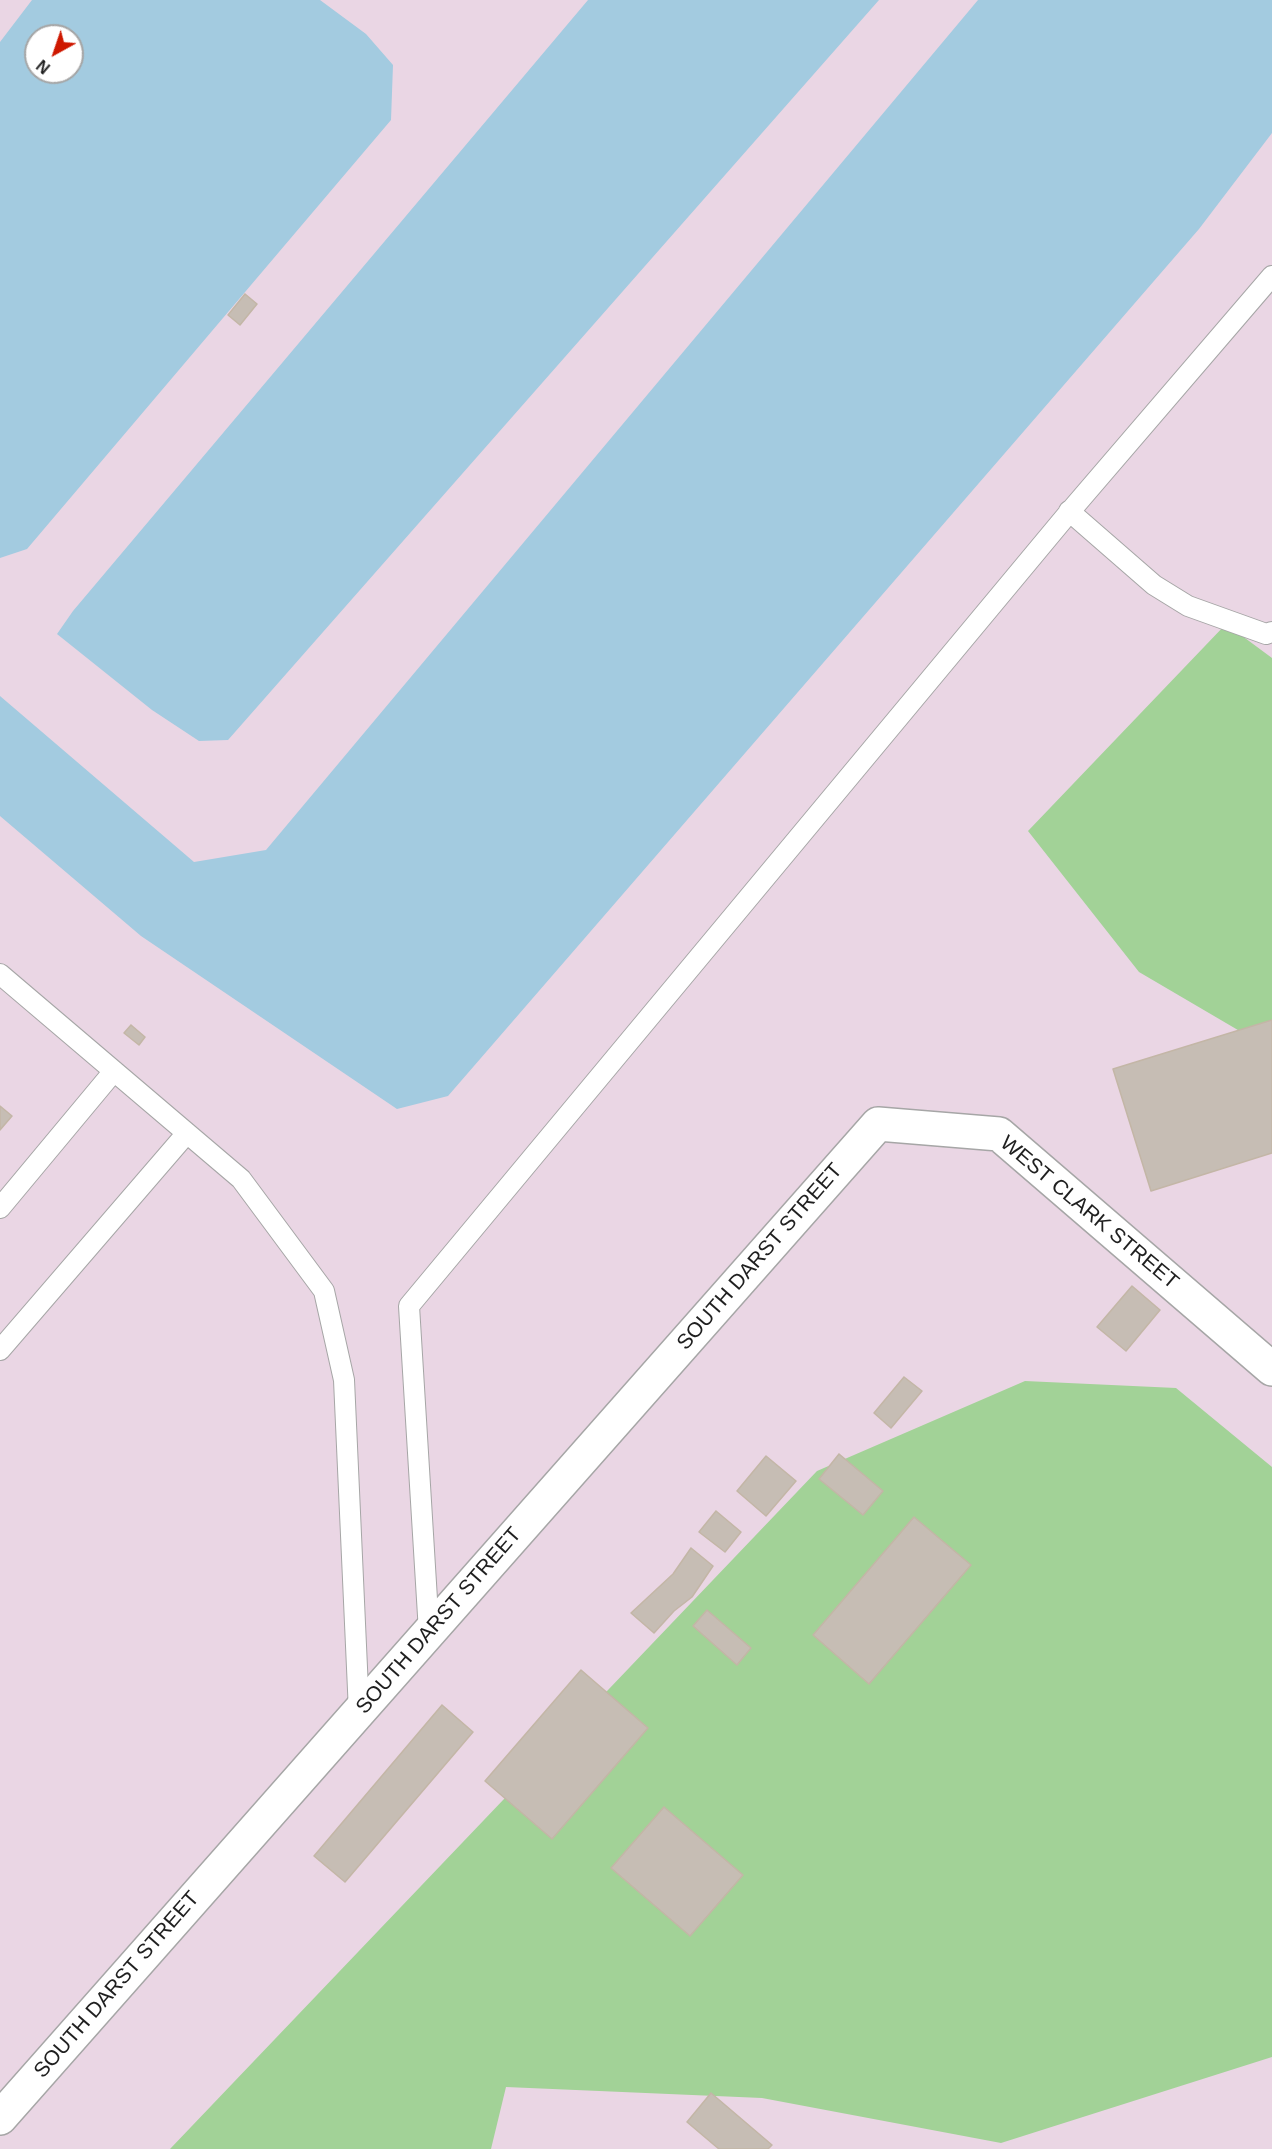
<!DOCTYPE html>
<style>
body{margin:0}
#map{position:relative;width:1272px;height:2149px;overflow:hidden;background:#f0eee5;font-family:Helvetica,sans-serif}
canvas{display:block}
.north{position:absolute;left:24px;top:24px;width:60px;height:60px;box-sizing:border-box;background:#fff;border:2px solid #a5a5a5;border-radius:50%;rotate:220deg;font-size:16px;font-weight:700;line-height:24px;text-align:center;color:#1f1f1f}
.north::after{content:'';display:block;margin:auto;width:21px;height:27px;background:#ce1800;clip-path:polygon(50% 0,100% 100%,50% 72%,0 100%)}
</style>
<div id="map">
<canvas width="1272" height="2149"></canvas>
<div class="north">N</div>
</div>
<script>
const context = document.querySelector('canvas').getContext('2d');
context.lineJoin = 'round';
function paint(path, color) {
  context.fillStyle = color;
  context.fill(path, 'evenodd');
}
function poly(rows) {
  const path = new Path2D();
  for (const r of rows) {
    path.moveTo(r[0], r[1]);
    for (let i = 2; i < r.length; i += 2) path.lineTo(r[i], r[i + 1]);
  }
  return path;
}
function trace(path, color, width, dash) {
  context.strokeStyle = color;
  context.lineWidth = width;
  context.lineCap = dash ? 'butt' : 'round';
  context.setLineDash(dash || []);
  context.stroke(path);
}
function write(font, color, halo, rows, align = 'center') {
  context.font = font + ' Helvetica,sans-serif';
  context.lineWidth = 6;
  context.setLineDash([]);
  context.textBaseline = 'middle';
  context.strokeStyle = halo;
  context.fillStyle = color;
  for (const [text, x, y, turn = 0] of rows) {
    context.save();
    context.translate(x, y);
    context.rotate((+turn || 0) * Math.PI / 180);
    context.textAlign = isNaN(turn) ? turn : align;
    if (halo) context.strokeText(text, 0, 0);
    context.fillText(text, 0, 0);
    context.restore();
  }
}
paint(poly([
 [0,0,1272,0,1272,2149,0,2149],
 [36,36,72,36,72,72,36,72]
]), '#ead6e4');
paint(poly([
 [1226,624,1272,658,1272,1050,1139,972,1028,831],
 [1025,1381,1176,1388,1272,1467,1272,2057,1001,2143,762,2098,506,2087,491,2149,170,2149,817,1471]
]), '#a2d297');
paint(poly([
 [32,0,320,0,366,34,393,65,391,120,27,549,0,558,0,42],
 [36,36,72,36,72,72,36,72],
 [588,0,879,0,228,740,199,741,152,710,57,634,73,611],
 [978,0,1272,0,1272,133,1199,229,448,1096,397,1109,141,936,0,816,0,696,194,862,266,850]
]), '#a3cbe0');
const building = poly([
 [245,294,257,304,240,325,228,315,245,294],
 [1272,1020,1272,1153,1151,1191,1113,1069,1272,1020],
 [131,1025,145,1037,139,1045,124,1033,131,1025],
 [0,1106,12,1116,0,1130,0,1106],
 [1132,1286,1160,1310,1126,1351,1097,1327,1132,1286],
 [904,1377,922,1391,891,1428,874,1413,904,1377],
 [839,1454,883,1491,863,1515,819,1479,839,1454],
 [766,1456,796,1481,766,1516,737,1491,766,1456],
 [716,1511,741,1532,725,1552,699,1532,716,1511],
 [914,1517,971,1565,869,1684,813,1635,914,1517],
 [691,1548,713,1566,692,1597,674,1611,654,1633,631,1613,673,1574,691,1548],
 [707,1610,751,1648,737,1665,693,1626,707,1610],
 [581,1670,648,1728,552,1839,485,1781,581,1670],
 [442,1705,473,1732,345,1882,314,1856,442,1705],
 [664,1807,743,1875,690,1936,611,1868,664,1807],
 [711,2093,772,2145,768,2149,719,2149,687,2122,711,2093]
]);
paint(building, '#c6bdb4');
trace(building, '#c3b6a6', 1.5);
const service = poly([
 [1069,511,1154,585,1188,606,1266,634,1272,632],
 [0,974,241,1179,324,1291,344,1380,359,1712],
 [0,1208,114,1071],
 [0,1350,187,1133],
 [429,1632,409,1306,1066,516,1272,276]
]);
const minor = poly([
 [0,2118,878,1124,999,1134,1272,1369]
]);
trace(service, '#a6a6a6', 22);
trace(minor, '#a6a6a6', 36);
trace(service, '#fff', 20);
trace(minor, '#fff', 33);
write('21px', '#1f1f1f', '#fff', [
 ["WEST CLARK STREET",1089,1213,40],
 ["SOUTH DARST STREET",760,1257,-49],
 ["SOUTH DARST STREET",439,1621,-49],
 ["SOUTH DARST STREET",117,1985,-49]
]);
</script>
